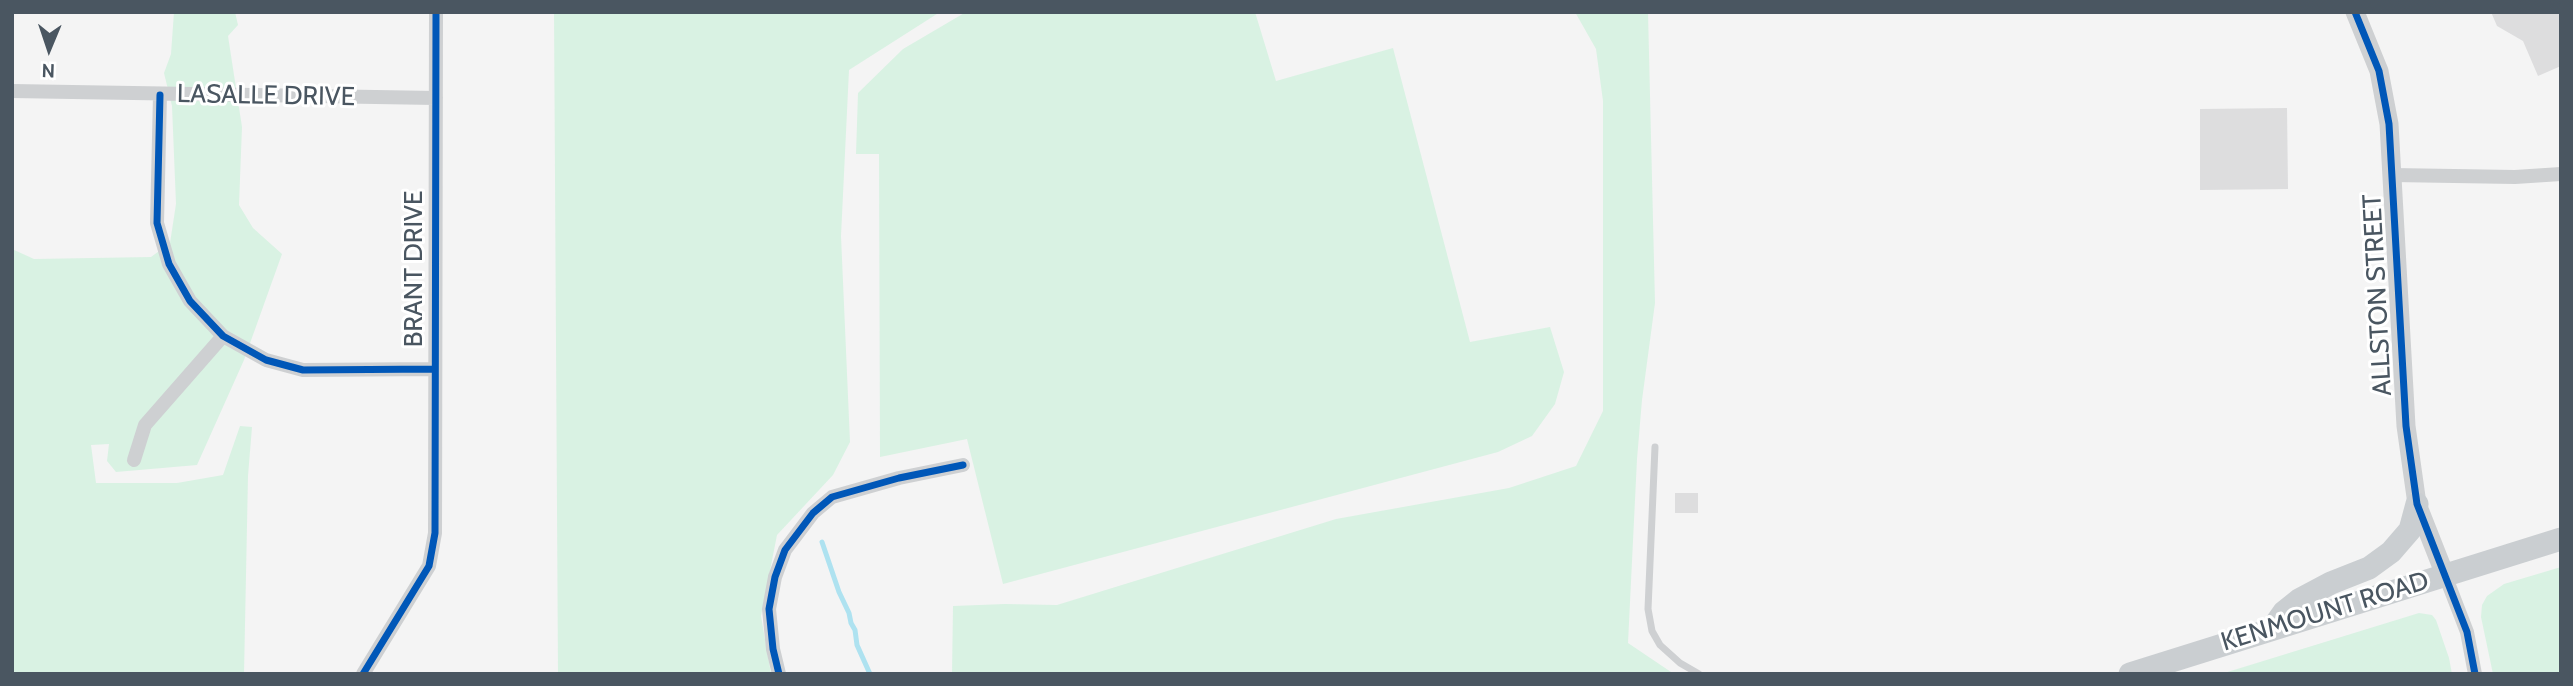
<!DOCTYPE html>
<style>
body{margin:0}
#map{position:relative;width:2573px;height:686px;overflow:hidden;background:#f4f4f4;font-family:Cabin,sans-serif}
canvas{display:block}
.frame{position:absolute;inset:0;border:14px solid #4a5661;pointer-events:none}
.north{position:absolute;left:14px;top:14px;width:70px;height:70px;-webkit-text-stroke:5px #fff;paint-order:stroke;rotate:182deg;font-size:19px;font-weight:700;line-height:28px;text-align:center;color:#4a5661}
.north::after{content:'';display:block;margin:auto;width:24px;height:32px;background:#4a5661;clip-path:polygon(50% 0,100% 100%,50% 72%,0 100%)}
</style>
<div id="map">
<canvas width="2573" height="686"></canvas>
<div class="frame"></div>
<div class="north">N</div>
</div>
<script>
const ctx = document.querySelector('canvas').getContext('2d');
ctx.lineJoin = 'round';
function fill(path, color) { ctx.fillStyle = color; ctx.fill(path, 'evenodd'); }
const poly = rows => new Path2D(rows.map(r => 'M' + r).join(''));
function strokePath(path, color, width, dash) { ctx.strokeStyle = color; ctx.lineWidth = width; ctx.lineCap = dash ? 'butt' : 'round'; ctx.setLineDash(dash || []); ctx.stroke(path); }
function label(font, color, halo, rows, align = 'center') {
  ctx.font = font + ' Cabin,sans-serif'; ctx.lineWidth = 6; ctx.setLineDash([]); ctx.textBaseline = 'middle'; ctx.strokeStyle = halo; ctx.fillStyle = color; for (const [text, x, y, turn = 0] of rows) {
    ctx.save(); ctx.translate(x, y); ctx.rotate((+turn || 0) * Math.PI / 180); ctx.textAlign = isNaN(turn) ? turn : align; if (halo) ctx.strokeText(text, 0, 0); ctx.fillText(text, 0, 0); ctx.restore();
  }
}
fill(poly([
 [174,12,235,12,238,25,228,36,242,127,239,205,253,228,282,254,244,360,197,465,116,472,107,461,109,444,91,445,96,483,177,483,223,475,240,426,252,427,248,476,244,674,12,674,12,249,34,259,151,257,170,243,176,204,172,106,164,73,171,54],
 [554,12,940,12,849,70,841,236,850,442,833,475,777,535,761,616,771,674,558,674],
 [966,12,1255,12,1276,81,1393,48,1470,342,1550,327,1564,372,1555,404,1532,436,1498,452,1003,584,967,439,880,457,879,154,856,154,858,93,903,49],
 [1575,12,1648,12,1655,303,1642,400,1637,459,1628,643,1674,674,952,674,953,606,1005,604,1057,605,1336,519,1509,488,1576,466,1603,411,1603,101,1596,49],
 [2561,567,2561,674,2493,674,2481,617,2482,605,2487,596,2504,584],
 [2419,613,2432,615,2436,620,2449,658,2452,674,2221,674]
]), '#d9f2e3');
strokePath(poly([
 [822,542,839,592,849,613,851,623,855,630,857,645,870,674]
]), '#aee2f0', 5);
fill(poly([
 [2491,12,2561,12,2561,66,2538,76,2523,41,2497,26],
 [2287,108,2288,189,2200,190,2200,109],
 [1675,493,1698,493,1698,513,1675,513]
]), '#ddddde');
strokePath(poly([
 [1655,447,1648,609,1652,631,1660,645,1680,663,1699,674]
]), '#ced0d2', 7);
strokePath(poly([
 [12,91,436,98],
 [160,95,157,223,169,264,190,301,223,336,266,360,303,370,435,369],
 [2393,175,2515,177,2561,174],
 [134,460,145,425,223,336],
 [2445,575,2467,632,2475,674],
 [363,674,429,566,435,533,436,12],
 [779,674,773,649,769,609,775,577,785,550,813,513,832,497,899,478,963,465]
]), '#ced0d2', 14);
strokePath(poly([
 [2355,12,2379,71,2389,124,2406,426,2417,504,2445,575]
]), '#ced0d2', 19);
strokePath(poly([
 [2272,629,2284,612,2299,600,2331,583,2369,568,2391,552,2410,530,2417,504],
 [2130,674,2561,539]
]), '#caced1', 23);
strokePath(poly([
 [2355,12,2379,71,2389,124,2406,426,2417,504,2467,632,2475,674],
 [160,95,157,223,169,264,190,301,223,336,266,360,303,370,435,369],
 [363,674,429,566,435,533,436,12],
 [779,674,773,649,769,609,775,577,785,550,813,513,832,497,899,478,963,465]
]), '#0057b8', 7);
label('26px', '#4a5661', '#fff', [
 ["LASALLE DRIVE",266,96,1],
 ["BRANT DRIVE",414,269,-90],
 ["ALLSTON STREET",2378,295,-93],
 ["KENMOUNT ROAD",2325,612,-17]
]);
</script>
